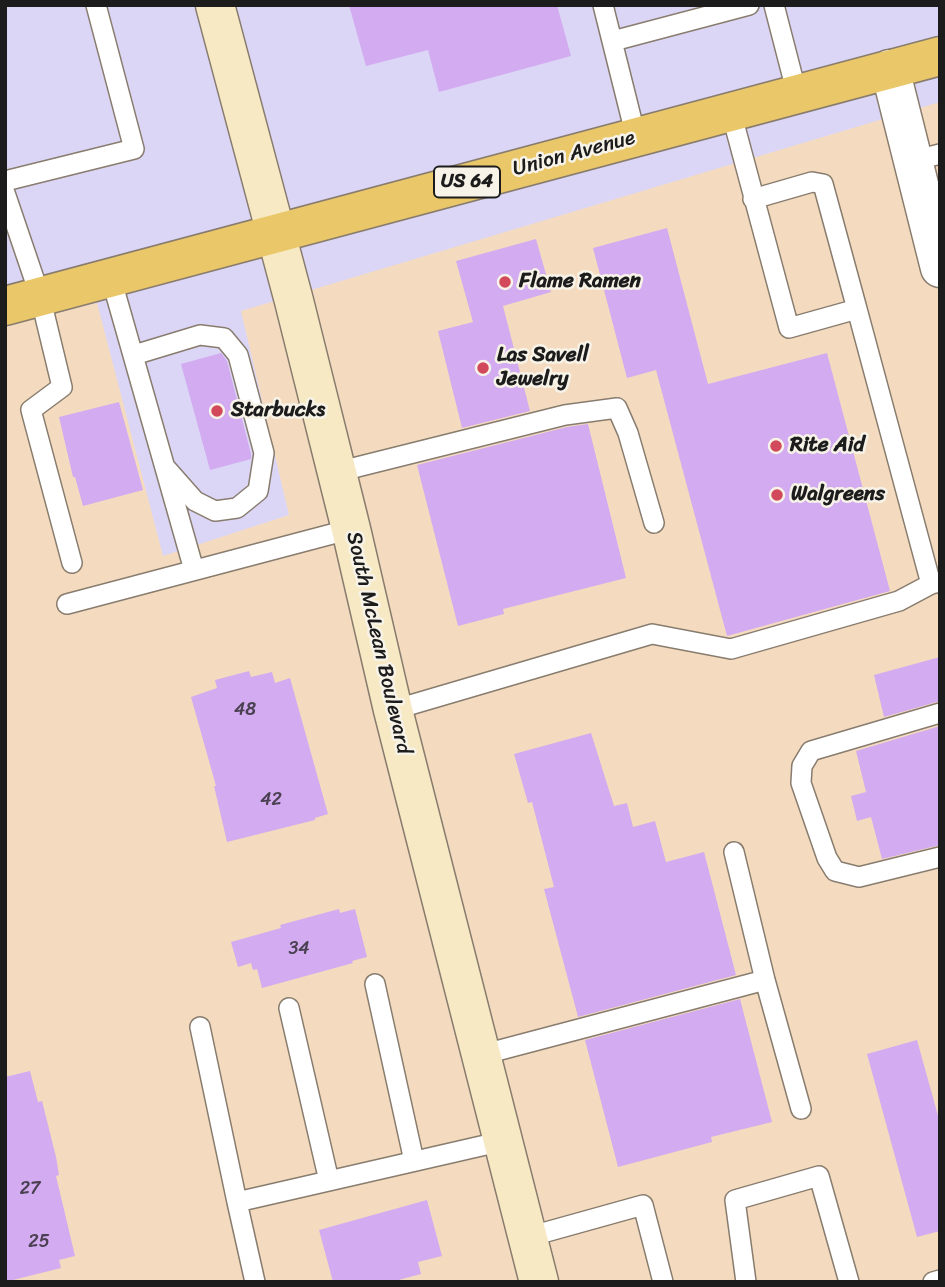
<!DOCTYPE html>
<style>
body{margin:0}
#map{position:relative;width:945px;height:1287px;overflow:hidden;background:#f4dbbf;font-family:Sriracha,sans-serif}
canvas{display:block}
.frame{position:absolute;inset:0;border:7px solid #1c1c1c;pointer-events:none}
</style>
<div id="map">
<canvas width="945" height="1287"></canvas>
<div class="frame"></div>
</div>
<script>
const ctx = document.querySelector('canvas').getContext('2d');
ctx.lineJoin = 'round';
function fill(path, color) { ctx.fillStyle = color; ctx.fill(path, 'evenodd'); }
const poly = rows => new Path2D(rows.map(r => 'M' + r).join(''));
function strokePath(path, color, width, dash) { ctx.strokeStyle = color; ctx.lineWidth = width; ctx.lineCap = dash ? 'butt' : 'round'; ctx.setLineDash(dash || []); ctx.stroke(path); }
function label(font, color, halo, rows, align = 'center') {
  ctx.font = font + ' Sriracha,sans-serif'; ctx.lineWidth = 5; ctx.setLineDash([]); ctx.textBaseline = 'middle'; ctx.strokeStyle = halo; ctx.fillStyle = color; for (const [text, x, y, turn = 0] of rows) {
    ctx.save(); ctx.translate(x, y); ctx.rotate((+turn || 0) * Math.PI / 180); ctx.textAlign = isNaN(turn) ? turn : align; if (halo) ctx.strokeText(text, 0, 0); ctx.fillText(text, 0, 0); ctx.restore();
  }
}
fill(poly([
 [5,5,940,5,940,102,241,311,289,515,163,556,97,303,5,323]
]), '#dcd6f6');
fill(poly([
 [349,5,557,5,571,56,439,92,428,50,366,66],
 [667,228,708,384,827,353,890,591,727,636,656,370,627,378,593,248],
 [536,239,551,292,503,306,530,411,462,428,438,331,473,322,456,261],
 [221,353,227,361,251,454,251,459,210,470,181,364],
 [119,402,143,490,83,506,75,477,73,477,59,417],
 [588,424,626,578,503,609,504,614,458,626,417,465,567,427],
 [940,657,940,701,884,717,874,675],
 [249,671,251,677,272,672,275,683,290,678,328,814,315,818,315,820,227,842,214,786,216,786,191,697,217,688,215,680],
 [940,726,940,845,882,859,871,817,857,821,851,796,866,792,856,751],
 [591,733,614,806,627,803,633,827,655,821,666,862,704,852,736,975,578,1017,544,889,554,887,532,802,528,803,514,754],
 [339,909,340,913,355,909,367,957,352,961,353,963,262,988,257,969,253,970,251,963,238,967,231,942,281,928,280,925],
 [740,999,772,1122,711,1137,712,1142,618,1167,585,1040],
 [917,1040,940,1123,940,1231,917,1237,867,1054],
 [30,1071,38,1102,42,1101,56,1157,59,1175,56,1176,75,1256,59,1260,61,1268,5,1282,5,1077],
 [427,1200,442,1256,418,1262,421,1274,391,1282,333,1282,319,1230]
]), '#d2abf0');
const service = poly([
 [603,5,636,137],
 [774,5,797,94],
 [613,41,749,5],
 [731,112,789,328,857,309,931,584,940,582],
 [913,161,940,154],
 [5,181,134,149,96,5],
 [5,193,40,296,62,387,31,410,72,563],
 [753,199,812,182,823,184,857,309],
 [111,278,194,570],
 [134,355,200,335,224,338,238,355,264,453,258,491,237,508,215,511,195,501,165,467],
 [337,472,565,415,617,408,628,433,654,523],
 [67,604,351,529],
 [393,710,652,634,731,649,899,601,931,584],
 [940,713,811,751,802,766,801,783,827,858,835,871,859,877,940,857],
 [734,852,765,980,801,1109],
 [375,984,414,1161],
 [289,1008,329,1181],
 [200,1027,237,1202],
 [481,1055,765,980],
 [528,1237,643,1205,663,1282],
 [255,1282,237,1202,503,1141],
 [746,1282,735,1200,819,1176,849,1282],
 [933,1282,940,1280]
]);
const minor = poly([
 [890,69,940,268]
]);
const secondary = poly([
 [215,5,294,301,351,529,393,710,539,1282]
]);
const primary = poly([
 [5,306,940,56]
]);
strokePath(service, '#887c6e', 22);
strokePath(minor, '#887c6e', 41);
strokePath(secondary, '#887c6e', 41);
strokePath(primary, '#887c6e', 41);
strokePath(service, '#fff', 19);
strokePath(minor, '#fff', 38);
strokePath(secondary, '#f7e9c3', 38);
strokePath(primary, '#eac769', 38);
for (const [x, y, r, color] of [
 [505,282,7,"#d1495b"],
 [483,368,7,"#d1495b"],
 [217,411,7,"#d1495b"],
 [776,446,7,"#d1495b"],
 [777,495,7,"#d1495b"]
]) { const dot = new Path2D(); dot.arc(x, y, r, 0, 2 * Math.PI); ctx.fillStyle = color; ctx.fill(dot); strokePath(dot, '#f7f3e8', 2.5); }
label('18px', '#4a4051', null, [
 ["48",245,710],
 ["42",271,800],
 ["34",299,949],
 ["27",30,1189],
 ["25",39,1242]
]);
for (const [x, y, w] of [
 [467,182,66]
]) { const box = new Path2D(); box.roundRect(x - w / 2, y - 15.5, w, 31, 5); ctx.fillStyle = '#f7f3e8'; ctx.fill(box); strokePath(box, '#1c1c1c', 2); }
label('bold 19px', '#1c1c1c', null, [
 ["US 64",467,182]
]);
label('21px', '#1c1c1c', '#f7f3e8', [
 ["Union Avenue",574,154,-15],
 ["South McLean Boulevard",378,643,77]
]);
label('bold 21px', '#1c1c1c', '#f7f3e8', [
 ["Flame Ramen",519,282],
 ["Las Savell",497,356],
 ["Jewelry",497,380],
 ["Starbucks",231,411],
 ["Rite Aid",790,446],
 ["Walgreens",791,495]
], 'left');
</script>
